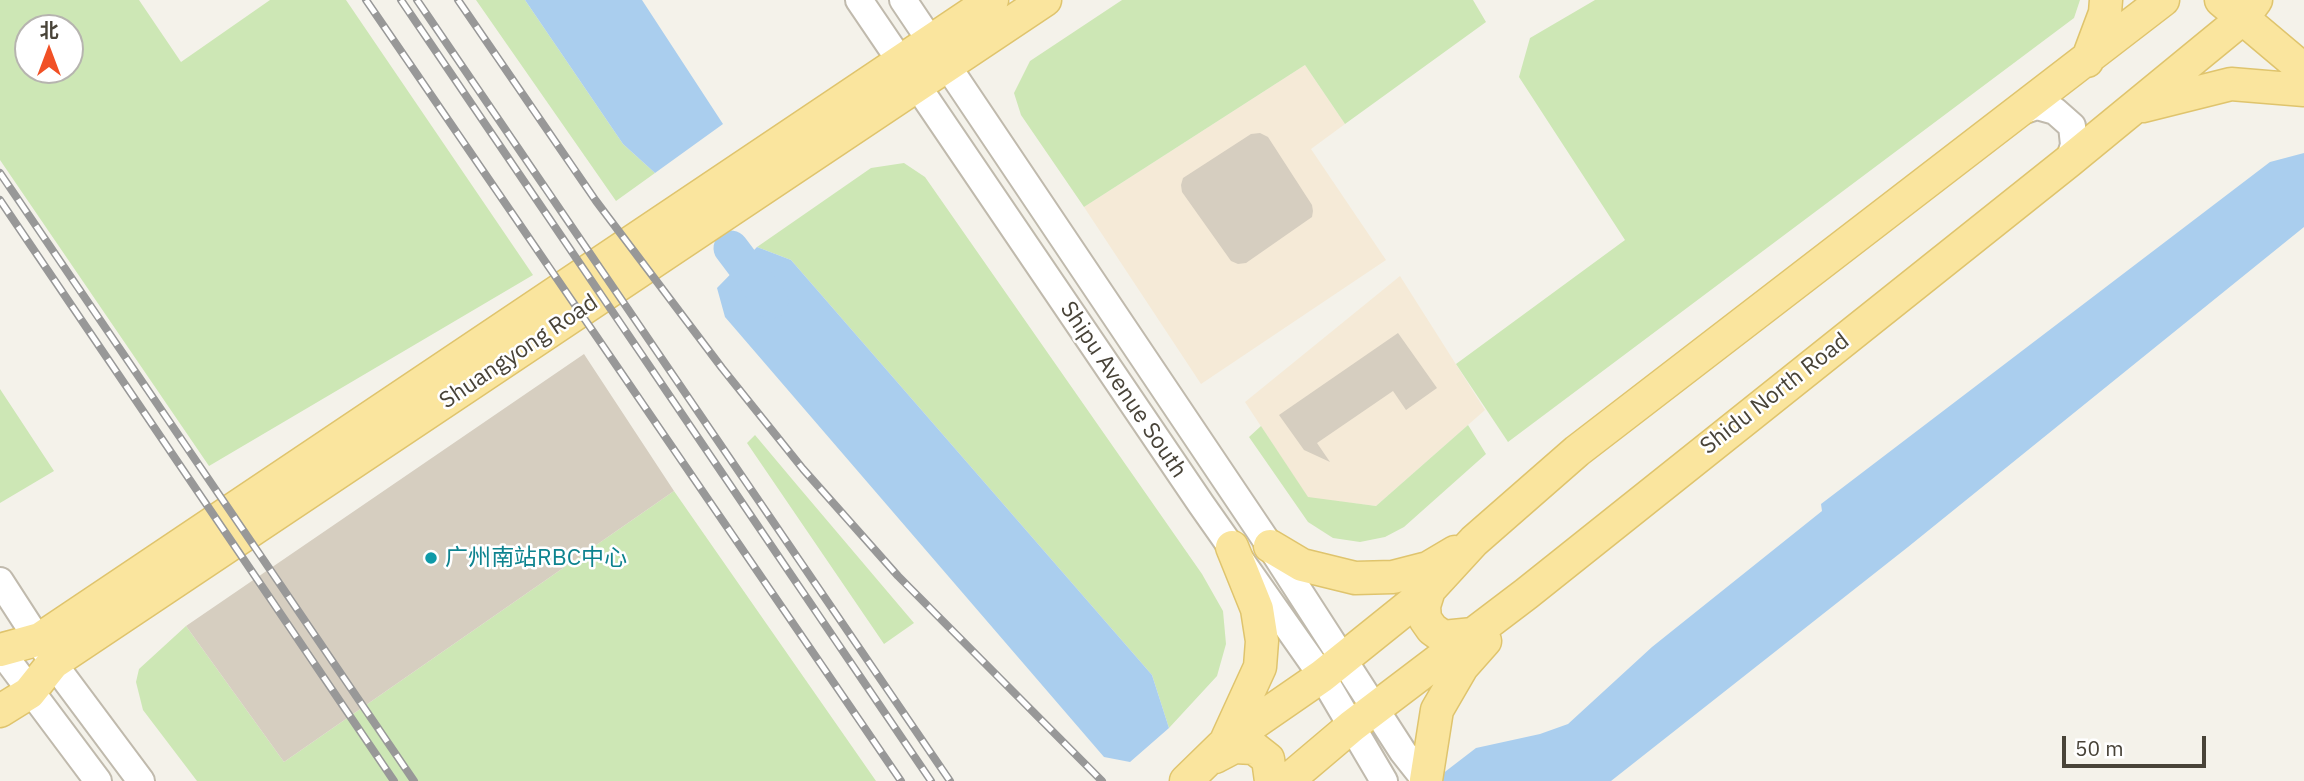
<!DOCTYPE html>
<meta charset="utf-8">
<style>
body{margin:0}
#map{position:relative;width:2304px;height:781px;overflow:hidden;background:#f4f2ea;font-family:"IBM Plex Sans","Noto Sans SC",sans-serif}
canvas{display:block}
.north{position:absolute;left:14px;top:14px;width:70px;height:70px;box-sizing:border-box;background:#fff;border:2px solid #b6b4af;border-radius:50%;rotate:0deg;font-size:19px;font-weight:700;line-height:28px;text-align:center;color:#484338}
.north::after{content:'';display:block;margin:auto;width:24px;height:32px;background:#f15025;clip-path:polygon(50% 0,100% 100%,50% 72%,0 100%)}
.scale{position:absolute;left:2062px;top:736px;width:144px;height:32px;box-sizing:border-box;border:4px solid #484338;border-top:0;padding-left:9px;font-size:21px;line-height:24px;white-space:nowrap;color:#484338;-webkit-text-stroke:5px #fff;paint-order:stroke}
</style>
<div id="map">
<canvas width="2304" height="781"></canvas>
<div class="north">北</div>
<div class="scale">50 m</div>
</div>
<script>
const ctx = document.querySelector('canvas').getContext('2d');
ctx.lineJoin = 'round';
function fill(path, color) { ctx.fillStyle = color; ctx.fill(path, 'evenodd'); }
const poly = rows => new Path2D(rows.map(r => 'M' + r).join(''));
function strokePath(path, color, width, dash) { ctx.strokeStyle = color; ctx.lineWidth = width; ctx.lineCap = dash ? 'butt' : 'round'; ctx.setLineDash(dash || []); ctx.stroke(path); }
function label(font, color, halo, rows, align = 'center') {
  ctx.font = font + ' "IBM Plex Sans","Noto Sans SC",sans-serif'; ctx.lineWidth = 5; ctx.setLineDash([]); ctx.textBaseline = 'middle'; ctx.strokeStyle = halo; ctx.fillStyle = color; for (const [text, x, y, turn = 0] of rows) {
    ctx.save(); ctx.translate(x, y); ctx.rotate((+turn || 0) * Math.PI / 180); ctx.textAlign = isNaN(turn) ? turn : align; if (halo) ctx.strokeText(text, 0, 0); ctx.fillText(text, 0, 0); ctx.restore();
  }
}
fill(poly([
 [1305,65,1345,124,1311,149,1386,260,1201,384,1084,207],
 [1400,276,1485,410,1376,506,1308,498,1245,402]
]), '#f5ead7');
fill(poly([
 [0,0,139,0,181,62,270,0,346,0,533,275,209,466,0,160],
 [28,28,70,28,70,70,28,70],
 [476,0,525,0,623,144,655,173,616,201],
 [1122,0,1473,0,1486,22,1345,124,1305,65,1084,207,1021,115,1014,93,1030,61],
 [1595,0,2080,0,2074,18,1508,442,1456,364,1625,240,1519,77,1530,38],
 [904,163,925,177,1202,574,1223,611,1226,644,1217,676,1169,728,1152,675,791,260,757,247,871,168],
 [0,389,54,471,0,503],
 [1468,425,1486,454,1404,527,1385,537,1360,542,1333,538,1308,522,1249,437,1261,426,1308,497,1376,506],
 [755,435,797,485,914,623,884,644,747,443],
 [674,491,876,781,197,781,143,710,136,682,139,669,186,626,284,762]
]), '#cde7b5');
fill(poly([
 [525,0,642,0,723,124,655,173,623,144],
 [2304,153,2304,227,1908,547,1611,781,1433,781,1476,748,1540,734,1568,724,1652,647,1822,511,1821,504,2270,162],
 [757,247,791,260,1152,675,1169,728,1130,762,1104,757,725,317,717,288]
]), '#aaceee');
strokePath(poly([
 [731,248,771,301]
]), '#aaceee', 35);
fill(poly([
 [1260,133,1268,137,1312,205,1313,211,1312,217,1246,263,1238,264,1231,261,1182,192,1181,185,1183,178,1251,134],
 [1398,333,1437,388,1406,410,1393,391,1317,443,1330,462,1304,450,1279,415],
 [584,354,674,491,284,762,186,626]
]), '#d6cec0');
const minor = poly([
 [859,0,1201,504,1322,676,1384,781],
 [903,0,1270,546,1403,752,1426,781],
 [2019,112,2037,106,2055,111,2072,126,2074,145,2069,161],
 [0,581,53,663,141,781],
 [0,650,98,781]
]);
const major = poly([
 [2221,0,2304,70],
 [2087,61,2105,13,2106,0],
 [2143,106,2231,84,2304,90],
 [1270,546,1302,565,1355,578,1393,577,1428,568,1455,552],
 [1429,590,1424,606,1425,619,1432,629,1443,637,1473,634],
 [0,650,40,639,992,0],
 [0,711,29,693,53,663,1045,0],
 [1227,739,1260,667,1262,641,1257,609,1232,547],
 [1215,757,1234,747,1254,748,1268,759,1271,781],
 [1426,780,1437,710,1462,667,1485,641],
 [1186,781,1225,743,1322,676,1429,590,1474,541,1577,451,2163,0],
 [1287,781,1352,726,1526,594,2069,161,2242,19,2256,0]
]);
strokePath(minor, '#c0baad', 30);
strokePath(major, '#dfc46d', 35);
strokePath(minor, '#fff', 26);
strokePath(major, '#fae59e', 32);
const rail = poly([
 [366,0,901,781],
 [401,0,931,781],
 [417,0,950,781],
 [458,0,596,201,722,368,803,469,898,576,1102,781],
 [0,173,414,781],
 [0,200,394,781]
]);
strokePath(rail, '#989898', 8);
strokePath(rail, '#fff', 5, [16]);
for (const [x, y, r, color] of [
 [431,558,7,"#0f9aa8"]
]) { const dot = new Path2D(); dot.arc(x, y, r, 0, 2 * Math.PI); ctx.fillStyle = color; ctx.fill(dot); strokePath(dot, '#fff', 2.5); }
label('23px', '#484338', '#fff', [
 ["Shuangyong Road",519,352,-34],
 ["Shipu Avenue South",1123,390,56],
 ["Shidu North Road",1775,394,-38]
]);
label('23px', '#0d838f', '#fff', [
 ["广州南站RBC中心",445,558]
], 'left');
</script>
